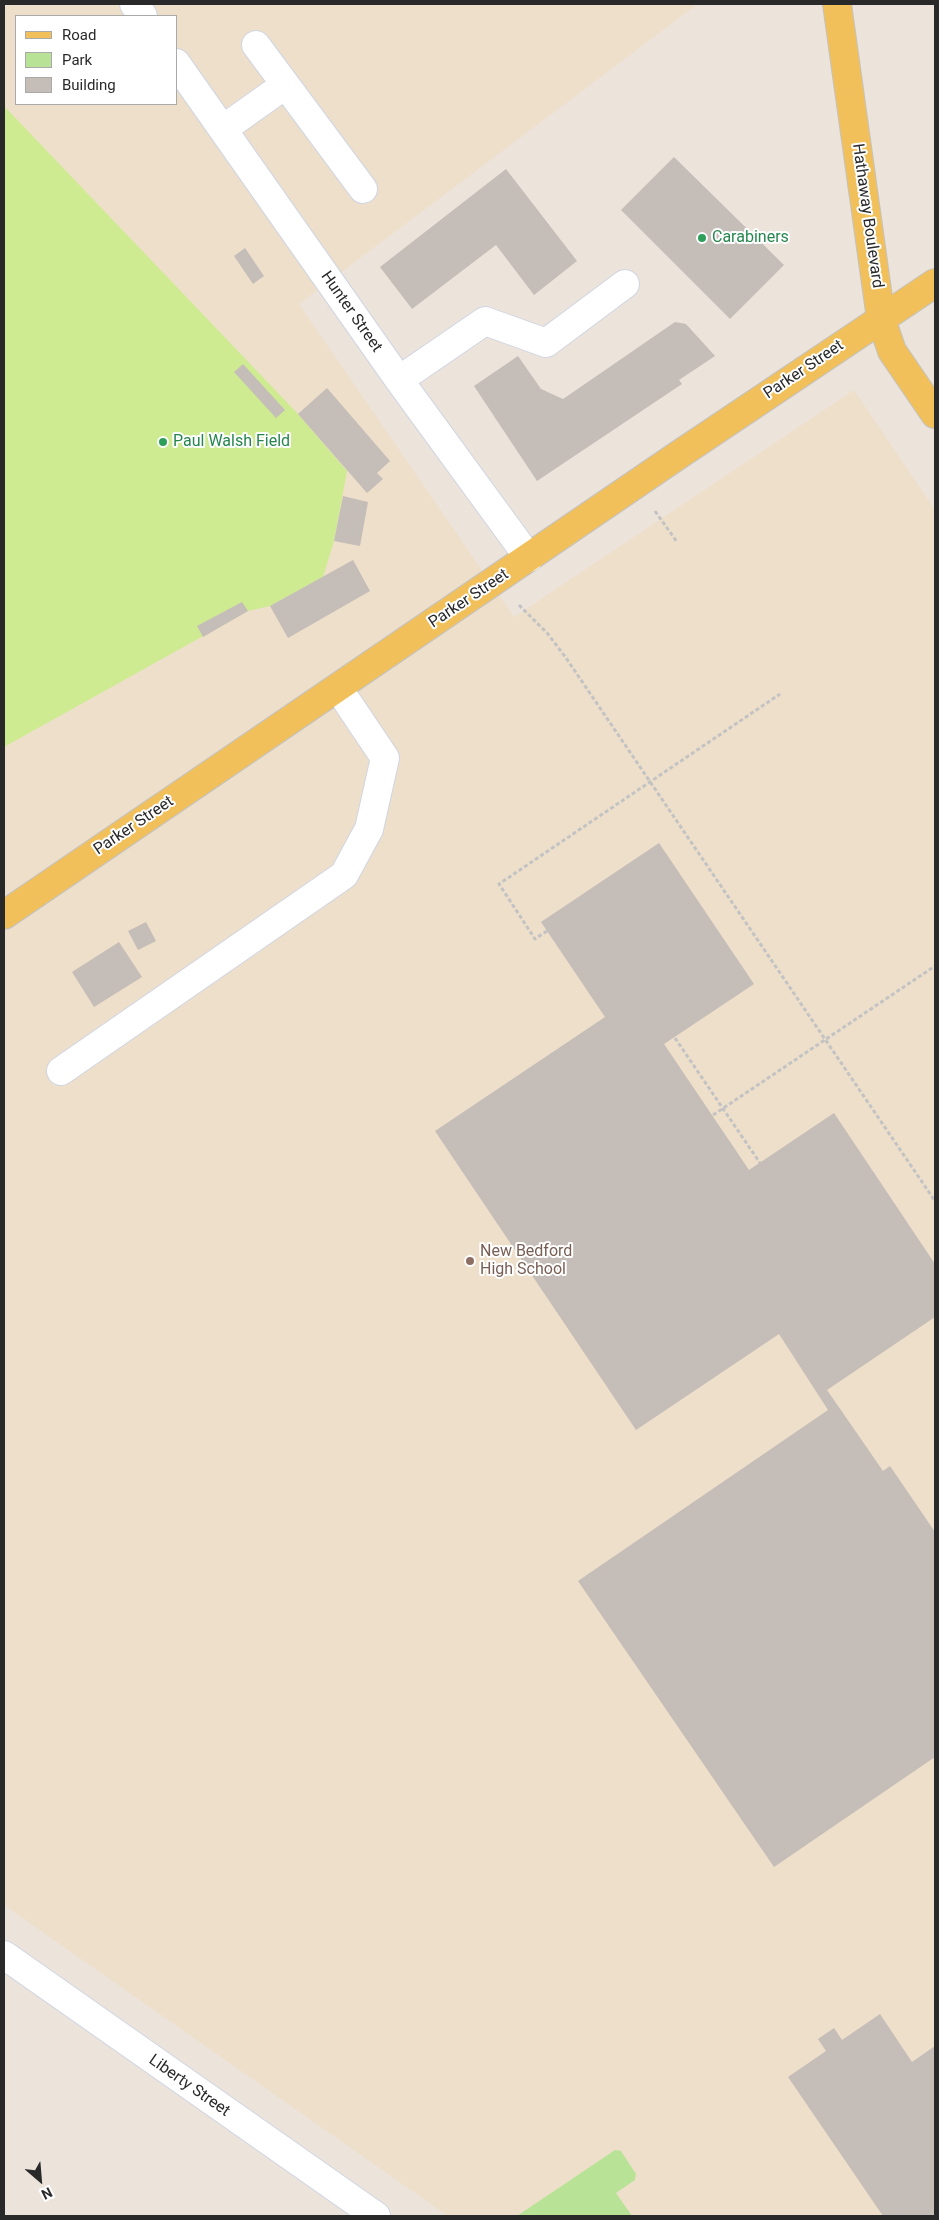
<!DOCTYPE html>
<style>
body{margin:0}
#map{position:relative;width:939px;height:2220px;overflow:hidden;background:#ece3db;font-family:Roboto,sans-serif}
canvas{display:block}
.frame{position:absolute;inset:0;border:5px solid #292929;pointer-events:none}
.legend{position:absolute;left:15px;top:15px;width:162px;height:90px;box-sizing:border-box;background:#fff;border:1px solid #a9a9a9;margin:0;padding:6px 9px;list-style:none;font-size:15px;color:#292929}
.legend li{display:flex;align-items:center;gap:10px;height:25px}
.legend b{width:25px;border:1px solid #a9a9a9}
.north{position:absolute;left:15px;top:2155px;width:50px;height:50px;-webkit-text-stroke:4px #fff;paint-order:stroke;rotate:153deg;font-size:14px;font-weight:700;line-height:20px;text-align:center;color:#292929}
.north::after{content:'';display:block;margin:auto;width:18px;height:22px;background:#292929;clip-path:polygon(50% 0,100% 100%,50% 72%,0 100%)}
</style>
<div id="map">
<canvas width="939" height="2220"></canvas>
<div class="frame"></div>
<ul class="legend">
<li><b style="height:6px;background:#f1c05b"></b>Road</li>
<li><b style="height:14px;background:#b8e397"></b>Park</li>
<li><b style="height:14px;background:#c4bdb8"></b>Building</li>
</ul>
<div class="north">N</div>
</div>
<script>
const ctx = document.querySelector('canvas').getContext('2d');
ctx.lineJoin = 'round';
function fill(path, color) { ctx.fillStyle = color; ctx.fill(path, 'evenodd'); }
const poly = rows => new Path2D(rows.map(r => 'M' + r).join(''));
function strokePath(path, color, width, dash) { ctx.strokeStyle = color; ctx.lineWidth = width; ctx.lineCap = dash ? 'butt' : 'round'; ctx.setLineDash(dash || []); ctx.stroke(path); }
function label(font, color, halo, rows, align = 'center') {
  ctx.font = font + ' Roboto,sans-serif'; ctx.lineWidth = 4; ctx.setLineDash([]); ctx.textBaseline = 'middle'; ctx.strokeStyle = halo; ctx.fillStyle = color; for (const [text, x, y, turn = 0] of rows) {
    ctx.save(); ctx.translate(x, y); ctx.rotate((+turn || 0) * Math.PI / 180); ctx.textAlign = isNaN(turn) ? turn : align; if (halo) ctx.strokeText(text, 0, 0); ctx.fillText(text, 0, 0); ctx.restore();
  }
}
fill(poly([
 [4,4,698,4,299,304,514,617,854,390,935,510,935,2216,448,2216,4,1905],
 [16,16,176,16,176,104,16,104]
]), '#eedfca');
fill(poly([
 [615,2150,621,2151,636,2174,635,2180,616,2193,632,2216,517,2216]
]), '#b8e397');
fill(poly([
 [4,106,298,414,347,471,334,541,323,577,270,606,248,611,4,747]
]), '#ceeb92');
fill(poly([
 [674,157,784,265,730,319,621,210],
 [506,169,577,261,534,295,496,245,412,309,380,267],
 [245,248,264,276,253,284,234,256],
 [675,322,686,324,715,356,679,380,682,384,537,481,474,386,518,356,541,389,563,399],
 [243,364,285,410,276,418,234,372],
 [327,388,390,461,377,473,383,479,367,493,298,414],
 [343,496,368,502,360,546,334,541],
 [353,560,370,591,288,638,270,606],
 [242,602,248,611,203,637,197,626],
 [659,843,754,984,664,1044,749,1170,834,1113,935,1264,935,1317,827,1390,883,1471,890,1466,935,1532,935,1757,774,1867,578,1581,828,1410,779,1334,636,1430,435,1131,605,1017,541,922],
 [146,922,156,941,138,950,128,931],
 [119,942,142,977,94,1007,72,972],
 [880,2014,912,2062,935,2046,935,2216,883,2216,788,2077,826,2051,818,2039,834,2028,842,2040]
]), '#c4bdb8');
const minor = poly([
 [134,4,143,16],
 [256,45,363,189],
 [176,63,399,380,529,558],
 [223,129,285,85],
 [399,380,485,321,546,343,625,284],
 [61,1071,344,875,369,829,385,758,338,688],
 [4,1955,376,2216]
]);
const major = poly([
 [837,4,881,319,892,351,935,414],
 [4,915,677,456,935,283]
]);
strokePath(minor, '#d0d5e3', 30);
strokePath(major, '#c3c3c3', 30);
strokePath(poly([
 [655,511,677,542],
 [519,605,548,634,566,658,935,1201],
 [547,931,535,939,499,884,780,694],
 [675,1038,760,1163],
 [713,1115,935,966]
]), '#c3c3c3', 3, [4, 2.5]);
strokePath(minor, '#fff', 28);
strokePath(major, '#f1c05b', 28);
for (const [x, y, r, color] of [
 [702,238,5,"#2e9e5b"],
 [163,442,5,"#2e9e5b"],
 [470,1261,5,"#8d6e63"]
]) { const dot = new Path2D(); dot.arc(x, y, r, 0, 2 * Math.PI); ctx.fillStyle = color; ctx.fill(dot); strokePath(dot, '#fff', 2); }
label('16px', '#292929', '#fff', [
 ["Hathaway Boulevard",867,216,82],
 ["Hunter Street",351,312,55],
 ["Parker Street",804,370,-34],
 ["Parker Street",469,599,-34],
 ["Parker Street",134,826,-34],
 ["Liberty Street",189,2086,35]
]);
label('16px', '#27864d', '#fff', [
 ["Carabiners",712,238],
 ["Paul Walsh Field",173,442]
], 'left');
label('16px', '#785e54', '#fff', [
 ["New Bedford",480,1252],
 ["High School",480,1270]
], 'left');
</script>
